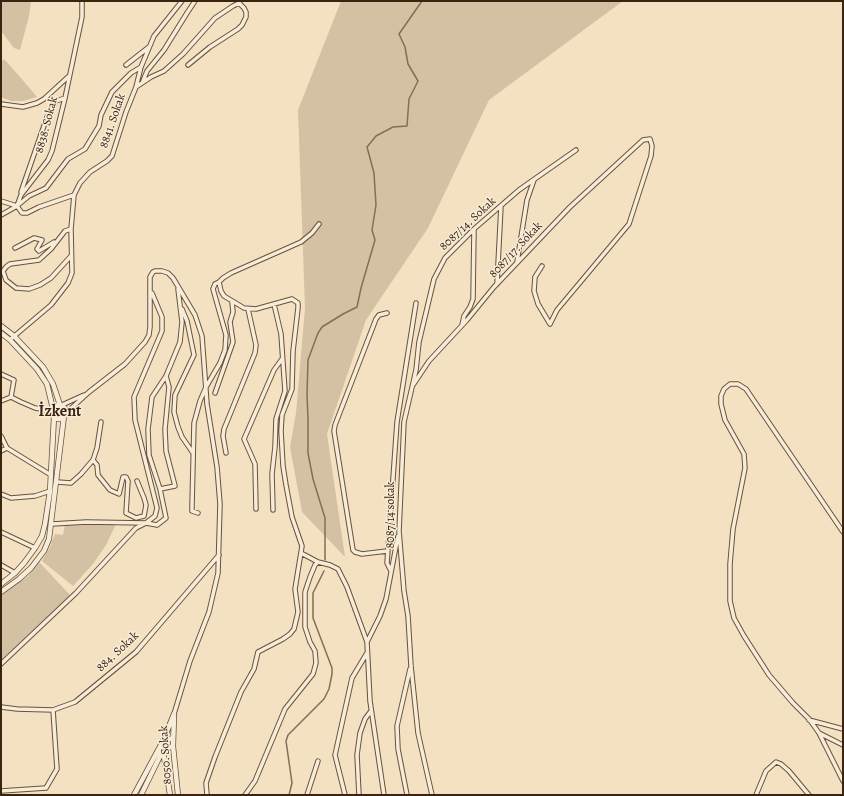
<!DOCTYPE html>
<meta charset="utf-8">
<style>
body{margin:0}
#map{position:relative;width:844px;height:796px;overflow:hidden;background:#f3e1c2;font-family:Alegreya,serif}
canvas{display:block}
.frame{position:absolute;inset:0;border:2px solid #3a2311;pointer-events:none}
</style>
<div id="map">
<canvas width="844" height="796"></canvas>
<div class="frame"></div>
</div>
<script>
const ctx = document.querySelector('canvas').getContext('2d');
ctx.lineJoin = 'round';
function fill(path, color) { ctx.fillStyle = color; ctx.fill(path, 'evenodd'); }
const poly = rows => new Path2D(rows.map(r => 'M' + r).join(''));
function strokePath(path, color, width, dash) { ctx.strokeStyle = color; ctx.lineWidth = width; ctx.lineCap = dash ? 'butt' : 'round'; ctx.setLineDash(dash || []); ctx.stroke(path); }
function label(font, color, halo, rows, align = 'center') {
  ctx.font = font + ' Alegreya,serif'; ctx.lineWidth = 3; ctx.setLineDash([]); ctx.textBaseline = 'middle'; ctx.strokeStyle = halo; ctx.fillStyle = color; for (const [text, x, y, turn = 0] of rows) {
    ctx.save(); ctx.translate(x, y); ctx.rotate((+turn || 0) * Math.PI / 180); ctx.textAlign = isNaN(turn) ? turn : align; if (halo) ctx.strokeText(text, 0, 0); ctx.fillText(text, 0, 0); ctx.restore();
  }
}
fill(poly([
 [1,1,31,1,29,16,20,50,14,48,1,31],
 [341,1,623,1,489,100,428,228,366,320,327,434,345,557,302,512,290,447,296,413,305,308,298,110],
 [4,59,21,78,37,97,23,101,11,101,1,97,1,63],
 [88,523,116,524,106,545,93,564,73,586,42,561,50,547,55,534,63,535,65,524],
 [39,562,70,595,43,623,1,661,1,596,28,576]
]), '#d4c1a4');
strokePath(poly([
 [325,560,325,518,313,479,308,453,308,419,307,394,308,360,318,333,322,327,343,314,357,307,361,288,375,240,372,230,376,205,374,173,367,147,376,136,393,127,407,126,409,99,418,81,408,64,405,47,399,34,422,1],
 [289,795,292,783,286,741,288,735,324,699,329,689,332,674,332,668,313,618,313,593,324,571]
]), '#836e57', 1.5);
const minor = poly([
 [126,65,149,47],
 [188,65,210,47,238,29,242,25,246,17,246,12,244,8,239,3],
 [143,81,147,71,164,50,187,13,195,1],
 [136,87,151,77,164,71,183,54,215,18,233,6,239,3,240,1],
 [1,104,23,107,37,103,44,99,69,76],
 [21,192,47,117,56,101,65,98],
 [74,195,39,207,27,213,22,213,17,206,21,195,48,160,52,151,65,98,82,17,82,1],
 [1,201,17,206],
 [1,215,17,206,29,196,46,188,68,159,85,149,99,126,101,115,112,92,131,73,141,67],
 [71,229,65,231,51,249,39,260,10,264,6,267,3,271,6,280,16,288,29,289,40,285,51,278,71,256],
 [15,248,34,238,42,240,37,249,39,251,54,242],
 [517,262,527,200,534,180],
 [542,266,535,277,534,291,538,304,550,324],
 [497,284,501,206],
 [182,309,187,321,194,355,175,395,174,412,178,427,182,437,193,453],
 [387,313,379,315,376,319,335,425,334,431,353,550,355,552,362,554,387,551],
 [462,325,464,316,470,307,473,299,474,230],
 [12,338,51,305,68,283,72,273,71,229,74,195,80,183,90,172,107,161,112,156,126,112,136,87,141,67,154,36,182,1],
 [1,374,14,380,11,397],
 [413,385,429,361,467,320,494,287,570,207,643,140,650,139,652,146,651,156,629,224,557,310,550,324],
 [215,393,233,342,230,322,233,312,232,302],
 [1,401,11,397,21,402,35,408,52,411],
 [62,405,84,395],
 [65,414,89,392,125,364,145,342,149,335,150,327,150,277,153,272,155,271,162,271,168,273,173,278,195,315,202,336,207,404,217,467,220,504,218,573,209,612,190,661,174,714],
 [1,436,7,448,51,475],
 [1,451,7,448],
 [226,453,223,436,224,429,255,353,256,345,248,309],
 [93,460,97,465,98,475,110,490,119,494,123,477,126,477,128,481,126,513,136,518,144,516,146,505,144,498,137,481],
 [57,482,71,483,81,474,93,460,97,448,101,422],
 [160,489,175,486,166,451,165,429,169,387,166,376],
 [1,494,11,498,35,496,50,491],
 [256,509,255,464,244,439,274,370,282,359],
 [273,510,272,474,275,447,276,419,285,391,281,334,274,304],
 [198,513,192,511,192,506,194,423,200,401,206,387,220,363,225,350,226,335,213,289,215,284,219,282],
 [52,524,86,522,146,523,155,516,157,508,135,420,134,397,162,331,162,317,152,293],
 [1,532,35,548],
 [843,532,746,389,738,384,730,384,724,389,721,396,721,404,725,420,744,454,745,468,733,529,730,564,730,601,734,618,744,636,769,675,793,703,809,719,819,733,843,781],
 [301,553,318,562],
 [1,565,15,573],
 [391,571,387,563,397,422,416,303],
 [367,642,380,616,386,599,398,536],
 [1,664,76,593,136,528,146,523,157,525,166,518,160,489,149,455,148,429,152,397,166,376,180,342,182,322,178,289],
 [1,707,17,709,53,710,75,702,136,652,219,555],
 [809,720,843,729],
 [819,733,843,745],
 [1,791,46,788,57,769,53,710],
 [207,795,206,783,215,757,241,692,254,669,258,652,283,639,290,634,294,629,298,612,295,589,302,546,292,517,286,485,283,466,281,431,282,415,292,389,293,351,298,308,298,303,292,299,256,309,244,308,224,296,221,291,219,282,223,278,231,273,301,242,312,233,319,224],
 [245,795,255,781,285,709,313,674,316,663,315,651,310,642,305,627,305,592,310,577,315,565,318,562,330,565,338,569,347,587,367,642,370,701,384,795],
 [307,795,318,761],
 [345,795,335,755,352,678,367,653],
 [359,795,357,755,360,733,365,719,371,711],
 [407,795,398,749,397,726,410,669],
 [432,795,418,733,411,666,408,616,404,591,399,531,404,422,416,370,419,342,434,279,445,258,474,229,519,190,576,150],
 [756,795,766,771,776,762,781,764,789,771,809,795]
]);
const tertiary = poly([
 [1,326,14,336,43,367,53,384,60,405],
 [1,333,10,340,37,369,47,384,53,409],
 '52 412a7 7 0 1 1 14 0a7 7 0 1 1-14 0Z',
 [1,584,15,573,24,563,35,548,42,536,45,524,50,491,54,417],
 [1,592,19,579,31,568,44,551,49,539,64,416],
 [174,717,173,746,178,795],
 [134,795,163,741,174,714],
 [141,795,163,750,173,746],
 [170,795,163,750,163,741,173,738]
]);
strokePath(minor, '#68523d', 5.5);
strokePath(tertiary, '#68523d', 6);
strokePath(minor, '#f7ecd7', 3.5);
strokePath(tertiary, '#f7ecd7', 4.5);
label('12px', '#3a2311', '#f7ecd7', [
 ["8841. Sokak",113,121,-71],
 ["8838. Sokak",47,125,-75],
 ["8087/14. Sokak",468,224,-43],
 ["8087/17. Sokak",516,250,-47],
 ["8087/14 sokak",391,515,-90],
 ["884. Sokak",118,652,-43],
 ["8050. Sokak",166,755,-94]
]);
label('bold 16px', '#3a2311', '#f7ecd7', [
 ["İzkent",60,412]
]);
</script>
